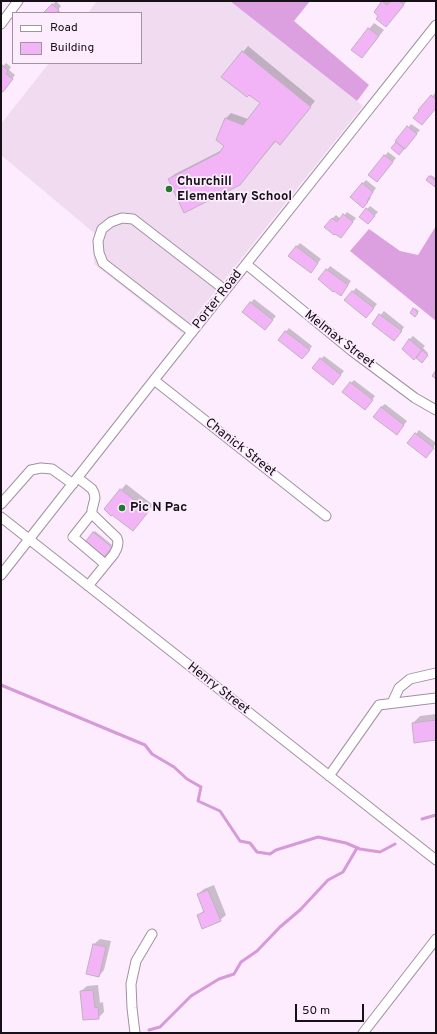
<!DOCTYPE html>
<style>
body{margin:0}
#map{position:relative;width:437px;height:1034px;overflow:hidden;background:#fdecfe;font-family:Overpass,sans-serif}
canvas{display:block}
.frame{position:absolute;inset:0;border:2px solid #161116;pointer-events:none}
.legend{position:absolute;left:12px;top:12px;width:130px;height:52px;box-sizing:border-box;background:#fdecfe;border:1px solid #a194a1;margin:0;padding:5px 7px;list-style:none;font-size:12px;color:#161116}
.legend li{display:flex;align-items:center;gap:8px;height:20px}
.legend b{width:20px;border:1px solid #a194a1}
.scale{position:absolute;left:295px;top:1004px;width:69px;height:18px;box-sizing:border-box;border:2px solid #161116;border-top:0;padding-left:5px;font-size:12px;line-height:14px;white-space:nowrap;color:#161116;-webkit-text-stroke:3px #fdecfe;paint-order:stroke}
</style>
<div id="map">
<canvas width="437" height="1034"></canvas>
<div class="frame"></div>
<ul class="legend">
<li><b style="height:5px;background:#fff"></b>Road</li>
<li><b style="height:11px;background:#f2b4f7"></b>Building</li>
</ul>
<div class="scale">50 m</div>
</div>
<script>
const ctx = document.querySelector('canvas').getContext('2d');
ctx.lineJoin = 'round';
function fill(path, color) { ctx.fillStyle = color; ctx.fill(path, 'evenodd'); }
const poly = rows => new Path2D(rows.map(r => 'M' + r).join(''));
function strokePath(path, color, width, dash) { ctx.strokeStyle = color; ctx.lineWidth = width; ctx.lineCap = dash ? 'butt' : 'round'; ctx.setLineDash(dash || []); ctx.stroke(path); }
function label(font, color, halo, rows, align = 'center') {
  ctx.font = font + ' Overpass,sans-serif'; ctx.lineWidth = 3.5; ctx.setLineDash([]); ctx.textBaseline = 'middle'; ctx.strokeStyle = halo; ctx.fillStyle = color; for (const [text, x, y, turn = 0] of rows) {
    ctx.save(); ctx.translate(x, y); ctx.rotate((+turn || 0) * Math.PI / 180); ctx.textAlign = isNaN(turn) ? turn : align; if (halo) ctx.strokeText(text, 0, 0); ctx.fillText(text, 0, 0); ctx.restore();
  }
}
fill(poly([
 [97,1,230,1,363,106,182,333,94,264,94,233,1,155,1,124,49,63,141,63,141,13,88,13]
]), '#f0dbf1');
fill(poly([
 [230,1,310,1,294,21,369,85,357,101],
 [436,226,436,321,350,251,369,229,400,251,418,255]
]), '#dc9fe0');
fill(poly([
 [56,1,61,6,58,10,62,13,45,13],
 [384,1,407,1,386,26,383,2],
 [374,23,384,30,362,57,352,50],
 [248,46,315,101,285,138,280,144,276,141,245,178,169,179,175,174,224,149,226,146,226,118,231,113,248,119,261,103,223,76],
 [6,63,11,67,9,70,15,75,3,91,1,90,1,68],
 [435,93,436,108,420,111,419,110],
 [411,124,420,130,399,154,392,148],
 [388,152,396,158,381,177,370,174],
 [431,175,436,178,436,184,435,185,427,180],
 [366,180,376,188,370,197,371,198,367,203,363,183],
 [370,206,378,212,371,220,367,209],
 [347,212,356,218,344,233,335,232,332,219,336,215,341,219],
 [300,243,321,259,314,268,296,247],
 [330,266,351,281,344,291,320,279],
 [356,288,377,304,370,313,346,300],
 [254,299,276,316,268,325,244,311],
 [415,308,419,311,417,314,411,313],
 [384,311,404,327,397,337,373,324],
 [289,328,312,346,306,355,279,340],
 [413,336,425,346,423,348,428,353,421,361,416,357,409,340],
 [324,356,344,371,333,384,321,359],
 [354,380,375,396,368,405,351,383],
 [385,404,407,421,400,430,381,407],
 [419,430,436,443,430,453,416,434],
 [126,484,153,505,133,530,105,509],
 [95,531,112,545,104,555,86,541],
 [436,714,436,739,413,723,420,716],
 [214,885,226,915,220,920,198,916,204,910,198,894,204,889],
 [100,939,111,941,104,970,99,976,94,944],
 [98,985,100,1003,103,1002,104,1012,98,1018,81,991,87,986]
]), '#0003');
strokePath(poly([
 [1,685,145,745,152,754,174,767,187,779,201,787,198,801,220,811,240,841,250,843,257,852,270,854,276,850,318,837,346,843,360,849,380,852,395,844],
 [422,819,436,815],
 [149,1030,160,1027,191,996,219,979,234,974,241,962,257,951,280,927,300,910,328,880,343,872,357,848]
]), '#d699da', 3);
const building = poly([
 [382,1,387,5,390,1,399,1,404,5,386,27,376,19,378,16,374,12,382,1],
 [52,4,59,10,56,13,43,13,52,4],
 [368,28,379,36,362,58,351,50,368,28],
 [242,51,311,107,280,145,275,141,240,185,184,213,168,179,219,153,224,146,216,140,225,118,243,125,260,103,249,95,247,97,221,77,242,51],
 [2,65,8,71,6,74,13,79,3,92,1,91,2,65],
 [431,95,436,100,436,108,422,125,413,118,419,111,418,110,431,95],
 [407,126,417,134,405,149,395,141,407,126],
 [396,142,404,149,399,155,391,148,396,142],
 [384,155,393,162,377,182,368,175,384,155],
 [429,176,436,181,435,187,426,180,429,176],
 [362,183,373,192,367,201,368,202,363,208,350,197,362,183],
 [366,208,375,216,368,224,359,217,366,208],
 [343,214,353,222,341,238,335,234,334,235,324,227,332,218,337,222,343,214],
 [296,246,318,263,311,273,288,256,296,246],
 [326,269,348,285,341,296,334,291,333,292,318,279,326,269],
 [352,291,374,308,366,318,344,300,352,291],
 [250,302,273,320,265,330,242,312,250,302],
 [413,308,418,313,415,317,410,313,413,308],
 [379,314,402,331,394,341,372,324,379,314],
 [285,331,310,350,302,359,278,340,285,331],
 [409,339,422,350,414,360,402,349,409,339],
 [422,350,428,355,422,363,416,358,422,350],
 [320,358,341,375,333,385,312,368,320,358],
 [436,370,436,379,432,376,436,370],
 [350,382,373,400,365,410,342,392,350,382],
 [381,407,404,425,397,435,373,417,381,407],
 [415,433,434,448,426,458,407,443,415,433],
 [120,489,149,511,133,531,112,515,111,516,104,509,120,489],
 [93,532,112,547,104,557,85,542,93,532],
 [436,720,436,740,414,743,412,723,436,720],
 [208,890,221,921,202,929,197,915,204,912,197,894,208,890],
 [93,944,106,947,99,977,86,974,93,944],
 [93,990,95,1008,98,1007,99,1019,83,1020,80,991,93,990]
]);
fill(building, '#f2b4f7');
strokePath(building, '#c0b0c1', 1);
const minor = poly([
 [1,24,18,1],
 [246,264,352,351,415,398,436,410],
 [192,332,103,263,99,253,98,241,102,229,111,222,122,218,133,219,225,290],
 [154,380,326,516],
 [78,478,92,489,94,493,95,498,92,510,92,514,117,538,118,542,117,548,114,554,88,586],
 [1,504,31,470,41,468,52,469,73,484],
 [92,513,73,537,105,564],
 [1,517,436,860],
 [1,575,154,380,436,25],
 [392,703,399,688,410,679,436,673],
 [329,776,379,705,436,698],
 [135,1033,132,1008,131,984,136,961,152,934],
 [363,1033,436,939]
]);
strokePath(minor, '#a091a1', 11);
strokePath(minor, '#fff', 9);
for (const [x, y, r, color] of [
 [169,189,4,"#217a28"],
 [122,508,4,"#217a28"]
]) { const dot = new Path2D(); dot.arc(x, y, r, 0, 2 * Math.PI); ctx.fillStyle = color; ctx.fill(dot); strokePath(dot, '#fdecfe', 1.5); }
label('bold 13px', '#161116', '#fdecfe', [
 ["Churchill",177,182],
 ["Elementary School",177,197],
 ["Pic N Pac",130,508]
], 'left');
label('13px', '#161116', '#fdecfe', [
 ["Porter Road",218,300,-52],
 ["Melmax Street",339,340,38],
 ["Chanick Street",240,448,38],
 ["Henry Street",218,689,38]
]);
</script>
